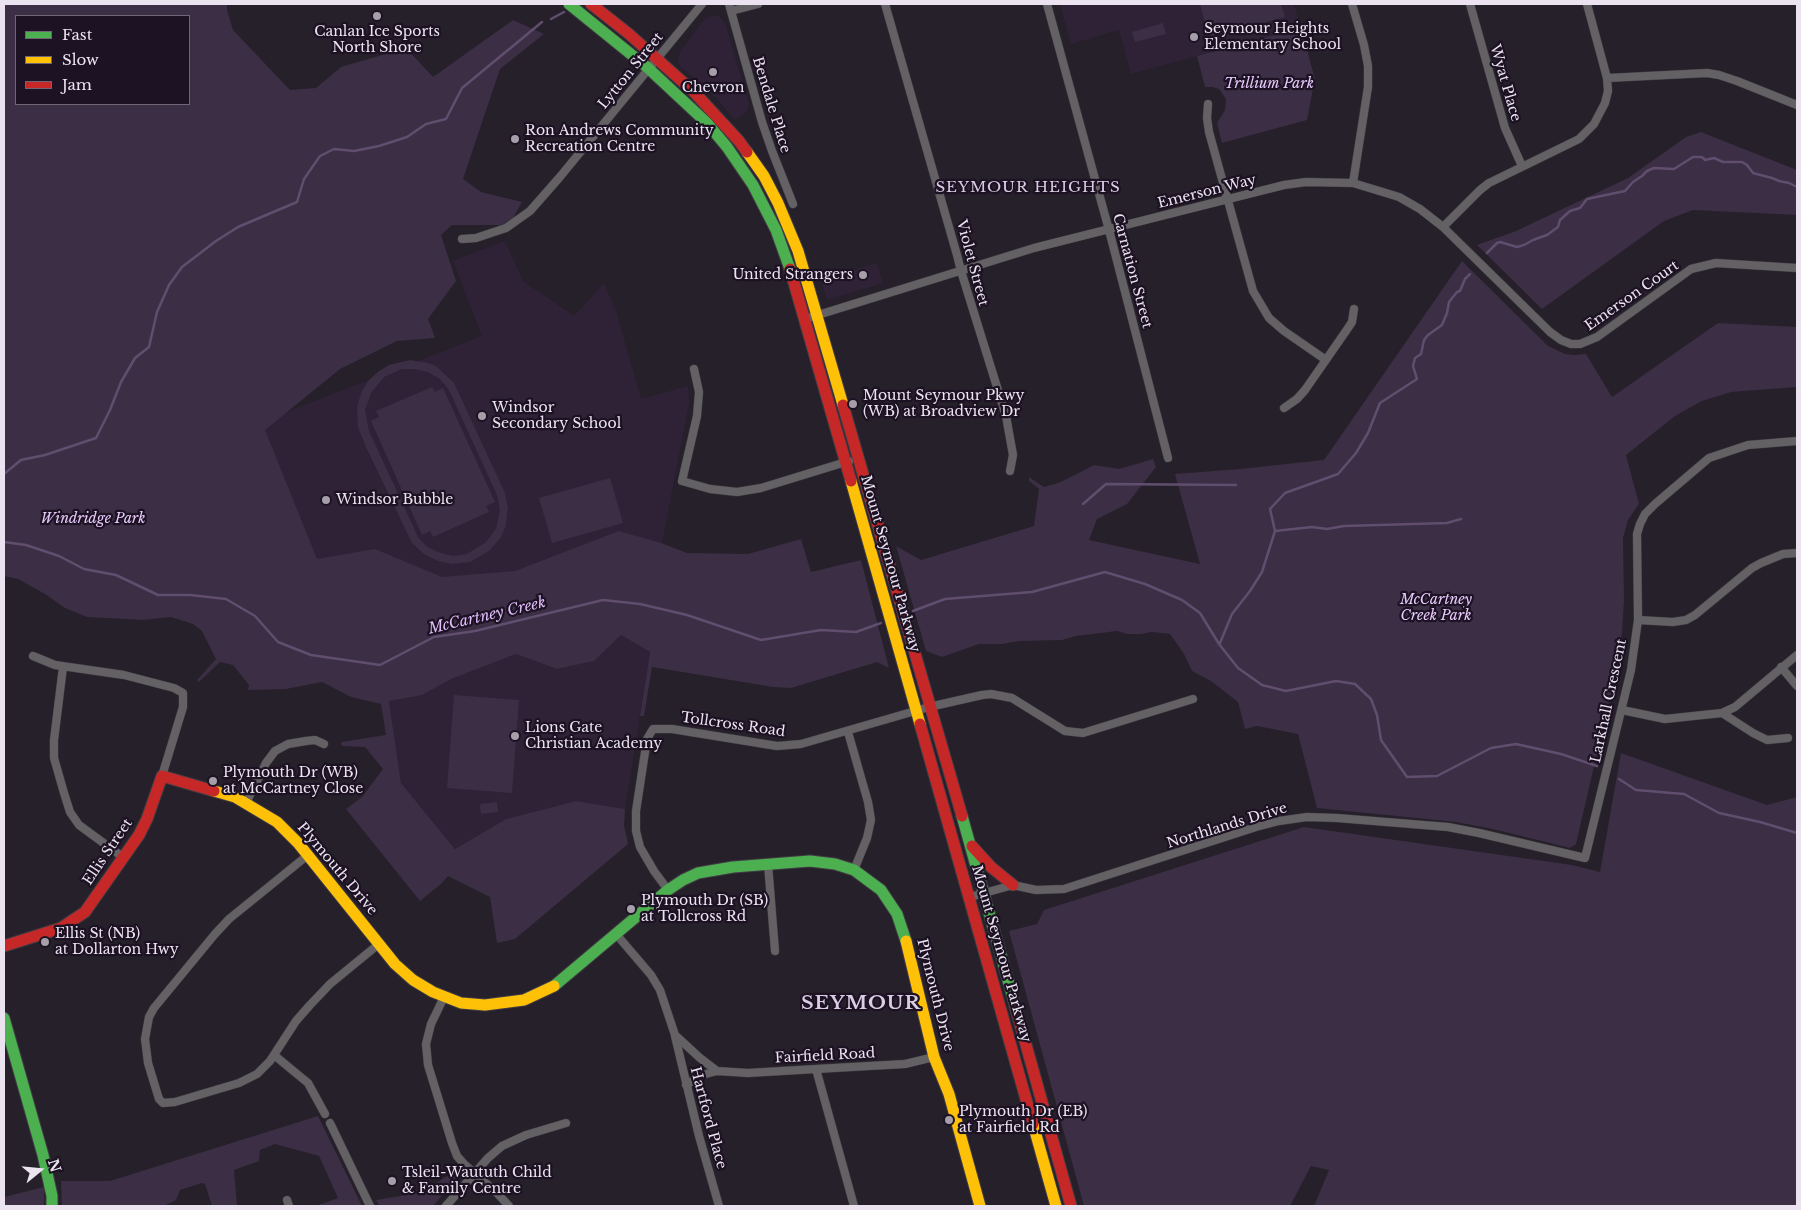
<!DOCTYPE html>
<style>
body{margin:0}
#map{position:relative;width:1801px;height:1210px;overflow:hidden;background:#252029;font-family:"Libre Baskerville",serif}
canvas{display:block}
.frame{position:absolute;inset:0;border:5px solid #ebe4f0;pointer-events:none}
.legend{position:absolute;left:15px;top:15px;width:175px;height:90px;box-sizing:border-box;background:#1c1223;border:1px solid #6f6675;margin:0;padding:6px 9px;list-style:none;font-size:15px;color:#ebe4f0}
.legend li{display:flex;align-items:center;gap:10px;height:25px}
.legend b{width:25px;border:1px solid #6f6675}
.north{position:absolute;left:15px;top:1145px;width:50px;height:50px;-webkit-text-stroke:4px #1c1223;paint-order:stroke;rotate:73deg;font-size:14px;font-weight:700;line-height:20px;text-align:center;color:#ebe4f0}
.north::after{content:'';display:block;margin:auto;width:18px;height:22px;background:#ebe4f0;clip-path:polygon(50% 0,100% 100%,50% 72%,0 100%)}
</style>
<div id="map">
<canvas width="1801" height="1210"></canvas>
<div class="frame"></div>
<ul class="legend">
<li><b style="height:6px;background:#4caf50"></b>Fast</li>
<li><b style="height:6px;background:#ffc107"></b>Slow</li>
<li><b style="height:6px;background:#c62828"></b>Jam</li>
</ul>
<div class="north">N</div>
</div>
<script>
const ctx = document.querySelector('canvas').getContext('2d');
ctx.lineJoin = 'round';
function fill(path, color) { ctx.fillStyle = color; ctx.fill(path, 'evenodd'); }
const poly = rows => new Path2D(rows.map(r => 'M' + r).join(''));
function strokePath(path, color, width, dash) { ctx.strokeStyle = color; ctx.lineWidth = width; ctx.lineCap = dash ? 'butt' : 'round'; ctx.setLineDash(dash || []); ctx.stroke(path); }
function label(font, color, halo, rows, align = 'center') {
  ctx.font = font + ' "Libre Baskerville",serif'; ctx.lineWidth = 4.5; ctx.setLineDash([]); ctx.textBaseline = 'middle'; ctx.strokeStyle = halo; ctx.fillStyle = color; for (const [text, x, y, turn = 0] of rows) {
    ctx.save(); ctx.translate(x, y); ctx.rotate((+turn || 0) * Math.PI / 180); ctx.textAlign = isNaN(turn) ? turn : align; if (halo) ctx.strokeText(text, 0, 0); ctx.fillText(text, 0, 0); ctx.restore();
  }
}
fill(poly([
 [1060,4,1294,4,1301,28,1131,74,1119,30,1071,44],
 [712,15,720,17,725,23,749,104,747,111,735,120,715,97,681,67,678,62,680,52,705,19],
 [505,241,523,281,574,316,604,283,616,311,641,399,688,386,689,404,662,543,503,576,307,582,248,427,482,336,453,261],
 [877,263,883,283,827,300,821,280],
 [621,635,650,652,625,809,576,801,506,819,455,849,401,783,389,701,421,693,451,678,516,654,557,669,594,661]
]), '#2f2237');
fill(poly([
 [4,4,227,4,227,10,233,30,290,90,316,88,341,67,406,48,433,77,513,20,544,34,500,69,463,179,481,192,522,202,513,218,501,225,452,225,441,235,456,281,428,319,435,338,397,341,340,369,265,430,317,559,375,549,442,577,515,571,619,531,661,543,687,553,748,554,801,539,811,572,861,560,889,668,877,662,791,688,773,687,652,667,644,716,640,716,650,652,621,635,594,661,557,669,516,654,451,679,422,695,389,701,401,783,455,849,506,819,576,801,625,809,624,825,628,844,515,939,497,943,490,897,448,876,441,884,420,901,346,809,362,797,383,769,365,747,342,746,341,742,386,735,381,704,351,697,322,682,286,689,248,690,249,685,233,665,220,662,199,682,197,680,216,659,202,631,193,624,171,617,143,620,87,617,65,608,45,594,18,579,4,576],
 [16,16,189,16,189,104,16,104],
 [1200,4,1281,4,1285,17,1209,38],
 [1163,23,1166,34,1135,42,1132,32],
 [1301,28,1315,79,1307,120,1222,143,1217,123,1225,110,1226,99,1219,89,1212,87,1205,87,1197,56],
 [1701,132,1797,170,1797,215,1693,210,1664,221,1542,309,1477,245,1516,231,1628,178,1686,137],
 [1462,261,1548,346,1565,354,1574,355,1586,354,1612,397,1718,323,1797,327,1797,387,1731,392,1702,401,1675,416,1626,455,1639,504,1628,520,1623,538,1624,600,1622,632,1616,672,1576,844,1570,848,1493,829,1456,822,1317,808,1298,734,1257,726,1245,729,1238,702,1211,681,1192,671,1184,654,1170,634,1152,632,1141,634,1127,634,1117,631,1076,636,1062,640,1019,641,1002,644,979,644,942,657,926,651,896,546,921,560,1034,526,1039,489,1029,481,1029,477,1044,487,1061,482,1094,465,1119,469,1153,459,1156,467,1127,504,1097,519,1089,540,1200,564,1175,474,1240,469,1324,460],
 [410,360,428,363,436,366,454,383,505,493,508,508,507,514,506,525,501,537,489,551,470,562,451,564,438,561,424,554,412,543,366,447,358,427,357,408,359,400,362,391,369,380,379,371,389,365],
 [402,369,414,369,428,372,440,379,445,385,449,390,497,495,500,510,496,529,486,542,467,554,453,556,438,552,426,546,418,537,369,431,365,410,371,393,384,377],
 [432,387,435,392,443,388,495,502,486,506,489,512,433,537,430,531,422,535,371,421,379,417,376,411],
 [610,478,623,523,552,543,539,498],
 [454,695,519,700,512,793,447,788],
 [1621,753,1767,805,1797,797,1797,1206,1314,1206,1329,1170,1311,1166,1290,1206,1084,1206,1009,931,1037,924,1044,910,1304,827,1572,865,1600,872],
 [497,802,498,812,481,814,480,804],
 [318,1116,362,1206,316,1206,338,1198,319,1156,275,1144,260,1150,259,1161,234,1170,237,1206,212,1206,205,1184,202,1183,180,1190,176,1200,164,1206,62,1206,61,1181,110,1181],
 [455,1172,457,1178,433,1206,380,1206,376,1200,418,1193],
 [44,1187,44,1206,4,1206,4,1197]
]), '#3b2e45');
strokePath(poly([
 [551,19,564,12],
 [1487,253,1497,243,1500,242,1517,247,1524,245,1533,240,1547,235,1558,227,1560,220,1570,211,1580,208,1587,199,1625,191,1633,182,1642,176,1647,171,1654,168,1674,169,1693,157,1702,157,1705,160,1714,158,1723,162,1742,162,1747,165,1753,173,1772,178,1779,181,1789,183,1797,187],
 [4,474,21,460,45,455,96,438,110,410,121,382,135,358,149,347,157,312,169,285,182,267,216,241,238,227,297,202,304,179,320,156,334,149,354,151,379,146,407,137,426,124,446,119,462,88,542,22],
 [1083,504,1106,484,1236,485],
 [1275,531,1312,527,1327,529,1344,526,1447,523,1461,519],
 [4,542,26,545,59,556,84,569,116,575,158,595,190,595,226,599,255,616,278,642,311,655,380,665,434,637,475,631,603,600,640,604,687,615,761,640,821,630,856,632,881,623],
 [913,611,945,599,1032,592,1105,572,1145,584,1182,600,1200,613,1219,644,1238,668,1262,685,1286,691,1336,681,1355,684,1371,699,1377,715,1381,740,1407,777,1437,776,1491,748,1516,744,1561,754,1597,766],
 [1220,643,1232,614,1250,591,1262,572,1275,531,1270,509,1285,493,1338,474,1356,453,1368,433,1380,403,1417,379,1413,366,1415,358,1421,354,1424,340,1428,335,1442,325,1447,313,1449,302,1457,292,1460,291,1465,279,1470,274],
 [1619,779,1636,790,1684,794,1719,813,1760,822,1797,833]
]), '#614e6e', 2.5);
const street = poly([
 [729,4,762,122,772,151,793,204],
 [885,4,957,255,961,271,1006,416,1013,455,1010,471],
 [1047,4,1109,230,1168,458],
 [1352,4,1364,45,1368,66,1368,87,1353,183],
 [1470,4,1505,128,1522,166],
 [731,11,758,4],
 [1607,78,1707,73,1719,75,1737,81,1797,105],
 [1208,104,1207,118,1209,132,1253,291,1269,318,1284,331,1326,360],
 [1443,227,1480,190,1489,183,1579,139,1594,124,1605,103,1608,91,1607,78,1587,4],
 [462,239,476,238,506,228,530,211,559,178,702,4],
 [805,319,1034,248,1284,185,1306,182,1353,183,1399,197,1420,209,1443,227,1550,332,1561,340,1571,344,1580,344,1597,337,1691,269,1716,263,1797,268],
 [694,369,699,392,697,416,682,481,710,489,737,492,761,488,849,461],
 [1284,408,1297,399,1305,390,1346,331,1352,322,1354,309],
 [1638,620,1673,622,1686,620,1695,615,1752,568,1761,563,1783,554,1797,553],
 [33,656,55,665,124,675,174,688,183,693,183,707,162,776],
 [63,667,54,740,54,758,64,793,70,812,79,825,124,858],
 [1781,667,1797,686],
 [1622,710,1665,719,1722,713,1735,707,1797,655],
 [1722,713,1753,733,1767,740,1788,738],
 [848,732,868,802,871,820,867,838,854,870],
 [246,803,266,763,275,751,288,744,306,741,315,740,324,744],
 [308,855,229,919,215,934,154,1008,149,1017,145,1039,148,1063,159,1099,163,1103,175,1102,239,1083,257,1074,270,1061,296,1021,310,1005,330,984,380,943],
 [768,864,775,951],
 [668,890,654,871,640,847,636,831,636,811,647,739,653,729,672,729,777,746,801,744,929,707,982,695,991,694,1012,698,1065,731,1083,733,1193,699],
 [970,897,1013,885,1036,890,1064,889,1256,827,1279,821,1307,817,1337,818,1448,827,1479,833,1585,858,1631,670,1638,620,1637,534,1640,524,1645,514,1655,504,1709,458,1748,445,1797,441],
 [616,934,651,975,660,990,675,1035,700,1058,717,1071,748,1073,816,1069,905,1064,934,1057],
 [444,997,431,1024,426,1044,428,1065,452,1143,457,1156,464,1164,497,1193,509,1206],
 [675,1036,699,1136,719,1206],
 [274,1055,308,1083,325,1114],
 [816,1069,854,1206],
 [686,1085,702,1075,717,1071],
 [330,1123,370,1206],
 [287,1200,289,1206],
 [446,1206,488,1158,502,1146,526,1135,566,1123]
]);
const fast = poly([
 [569,4,648,68,707,123,727,147,753,185,776,230,790,269],
 [962,816,1016,1009],
 [554,986,668,890,683,880,698,873,733,867,810,861,835,864,854,870,881,890,897,914,906,941],
 [4,1018,43,1155,52,1196,52,1206]
]);
const slow = poly([
 [747,152,764,176,778,203,798,251,843,405],
 [851,481,920,724],
 [214,791,235,797,277,822,298,843,395,964,413,980,433,992,461,1003,485,1005,524,1000,554,986],
 [906,941,934,1057,949,1094,980,1206],
 [1033,1124,1056,1206]
]);
const jam = poly([
 [591,4,629,34,694,92,739,141,747,152],
 [790,269,851,481],
 [843,405,962,816],
 [920,724,1033,1124],
 [972,846,991,867,1013,885],
 [4,946,61,928,85,912,139,835,147,819,162,776,214,791],
 [1016,1009,1071,1206]
]);
strokePath(street, '#413c44', 9);
strokePath(fast, '#413c44', 13);
strokePath(slow, '#413c44', 13);
strokePath(jam, '#413c44', 13);
strokePath(street, '#636164', 8);
strokePath(fast, '#4caf50', 11);
strokePath(slow, '#ffc107', 11);
strokePath(jam, '#c62828', 11);
for (const [x, y, r, color] of [
 [377,16,5,"#a69faa"],
 [1194,37,5,"#a69faa"],
 [713,72,5,"#a69faa"],
 [515,139,5,"#a69faa"],
 [863,275,5,"#a69faa"],
 [853,404,5,"#a69faa"],
 [482,416,5,"#a69faa"],
 [326,500,5,"#a69faa"],
 [515,736,5,"#a69faa"],
 [213,781,5,"#a69faa"],
 [631,909,5,"#a69faa"],
 [45,942,5,"#a69faa"],
 [949,1120,5,"#a69faa"],
 [392,1181,5,"#a69faa"]
]) { const dot = new Path2D(); dot.arc(x, y, r, 0, 2 * Math.PI); ctx.fillStyle = color; ctx.fill(dot); strokePath(dot, '#1c1223', 2); }
label('14px', '#ebe4f0', '#1c1223', [
 ["Seymour Heights",1204,29],
 ["Elementary School",1204,45],
 ["Canlan Ice Sports",377,32,"center"],
 ["North Shore",377,48,"center"],
 ["Chevron",713,88,"center"],
 ["Ron Andrews Community",525,131],
 ["Recreation Centre",525,147],
 ["United Strangers",853,275,"right"],
 ["Mount Seymour Pkwy",863,396],
 ["(WB) at Broadview Dr",863,412],
 ["Windsor",492,408],
 ["Secondary School",492,424],
 ["Windsor Bubble",336,500],
 ["Lions Gate",525,728],
 ["Christian Academy",525,744],
 ["Plymouth Dr (WB)",223,773],
 ["at McCartney Close",223,789],
 ["Plymouth Dr (SB)",641,901],
 ["at Tollcross Rd",641,917],
 ["Ellis St (NB)",55,934],
 ["at Dollarton Hwy",55,950],
 ["Plymouth Dr (EB)",959,1112],
 ["at Fairfield Rd",959,1128],
 ["Tsleil-Waututh Child",402,1173],
 ["& Family Centre",402,1189]
], 'left');
label('14px', '#ebe4f0', '#1c1223', [
 ["Lytton Street",631,71,-51],
 ["Wyat Place",1505,83,74],
 ["Bendale Place",771,105,73],
 ["Emerson Way",1207,192,-14],
 ["Violet Street",972,263,75],
 ["Carnation Street",1132,271,75],
 ["Emerson Court",1632,296,-35],
 ["Mount Seymour Parkway",890,564,74],
 ["Larkhall Crescent",1609,701,-78],
 ["Tollcross Road",733,725,8],
 ["Northlands Drive",1227,826,-17],
 ["Ellis Street",108,852,-56],
 ["Plymouth Drive",337,869,50],
 ["Mount Seymour Parkway",1001,954,74],
 ["Plymouth Drive",935,995,76],
 ["Fairfield Road",825,1056,-3],
 ["Hartford Place",708,1118,75]
]);
label('italic 14px', '#e9ccfd', '#1c1223', [
 ["Trillium Park",1269,84],
 ["Windridge Park",93,519],
 ["McCartney",1436,600],
 ["Creek Park",1436,616]
]);
ctx.letterSpacing = '1px';
label('15px', '#d9cce3', '#1c1223', [
 ["SEYMOUR HEIGHTS",1028,188]
]);
ctx.letterSpacing = '0px';
label('italic 15px', '#e2bffb', '#1c1223', [
 ["McCartney Creek",487,616,-13]
]);
ctx.letterSpacing = '1px';
label('bold 19px', '#d9cce3', '#1c1223', [
 ["SEYMOUR",861,1004]
]);
ctx.letterSpacing = '0px';
</script>
